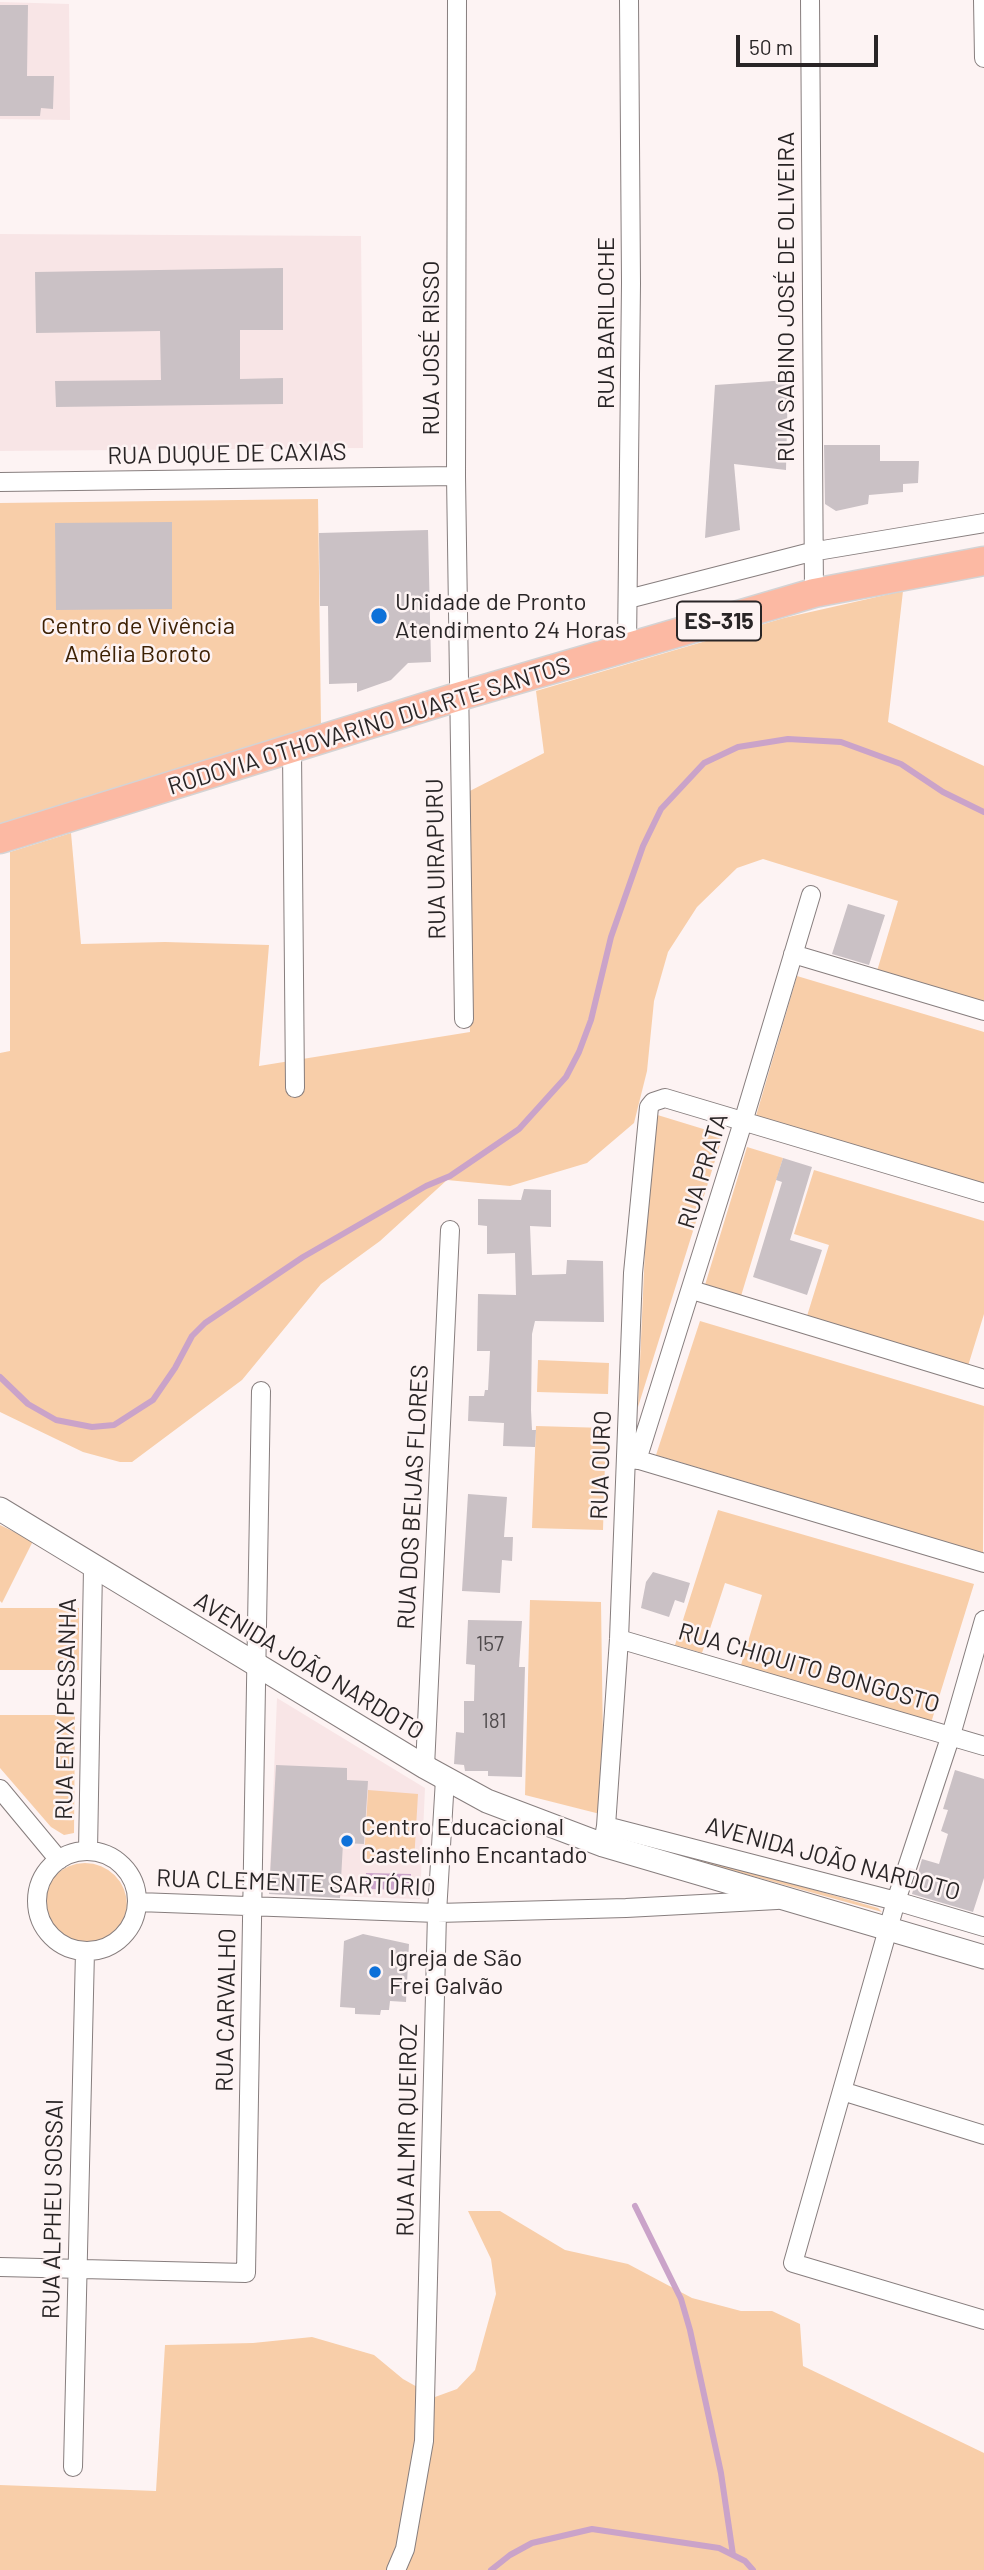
<!DOCTYPE html>
<meta charset="utf-8">
<style>
body{margin:0}
#map{position:relative;width:984px;height:2570px;overflow:hidden;background:#fdf3f3;font-family:Barlow,sans-serif}
canvas{display:block}
.scale{position:absolute;left:736px;top:35px;width:142px;height:32px;box-sizing:border-box;border:4px solid #292526;border-top:0;padding-left:9px;font-size:21px;line-height:24px;white-space:nowrap;color:#292526;-webkit-text-stroke:5px #fdf3f3;paint-order:stroke}
</style>
<div id="map">
<canvas width="984" height="2570"></canvas>
<div class="scale">50 m</div>
</div>
<script>
const ctx = document.querySelector('canvas').getContext('2d');
ctx.lineJoin = 'round';
function fill(path, color) { ctx.fillStyle = color; ctx.fill(path, 'evenodd'); }
const poly = rows => new Path2D(rows.map(r => 'M' + r).join(''));
function strokePath(path, color, width, dash) { ctx.strokeStyle = color; ctx.lineWidth = width; ctx.lineCap = dash ? 'butt' : 'round'; ctx.setLineDash(dash || []); ctx.stroke(path); }
function label(font, color, halo, rows, align = 'center') {
  ctx.font = font + ' Barlow,sans-serif'; ctx.lineWidth = 5; ctx.setLineDash([]); ctx.textBaseline = 'middle'; ctx.strokeStyle = halo; ctx.fillStyle = color; for (const [text, x, y, turn = 0] of rows) {
    ctx.save(); ctx.translate(x, y); ctx.rotate((+turn || 0) * Math.PI / 180); ctx.textAlign = isNaN(turn) ? turn : align; if (halo) ctx.strokeText(text, 0, 0); ctx.fillText(text, 0, 0); ctx.restore();
  }
}
fill(poly([
 [0,2,69,4,70,120,0,119],
 [0,234,361,236,363,448,0,451],
 [277,1698,425,1788,420,1899,269,1894]
]), '#f8e5e6');
fill(poly([
 [318,499,321,725,0,826,0,503],
 [903,591,888,722,984,766,984,1003,877,971,898,901,763,859,737,868,697,907,668,952,654,1001,647,1071,634,1123,587,1163,510,1186,447,1180,380,1241,321,1284,242,1380,132,1462,120,1462,83,1452,0,1412,0,1053,10,1051,10,852,71,833,81,944,165,942,269,945,259,1066,470,1032,462,795,544,753,536,691,784,618],
 [797,976,984,1032,984,1184,756,1116],
 [651,1113,723,1135,638,1407],
 [747,1147,783,1158,741,1296,705,1285],
 [814,1170,984,1221,984,1314,968,1366,807,1316,829,1245,794,1234],
 [700,1321,984,1406,983,1553,656,1455],
 [538,1360,609,1363,608,1394,537,1392],
 [536,1426,606,1428,603,1530,532,1528],
 [718,1510,974,1584,931,1723,741,1665,762,1595,725,1583,702,1653,675,1645],
 [0,1525,33,1541,2,1603,0,1601],
 [530,1600,601,1602,604,1815,525,1795],
 [0,1608,79,1608,79,1670,0,1670],
 [0,1715,75,1715,74,1833,64,1835,51,1827,0,1768],
 [368,1790,418,1794,414,1862,364,1861],
 [621,1835,878,1908,882,1912,619,1839],
 '43 1905a42 42 0 1 1 84 0a42 42 0 1 1-84 0Z',
 [468,2211,500,2211,565,2250,628,2264,692,2298,741,2311,772,2311,800,2324,803,2366,984,2453,984,2570,0,2570,0,2485,156,2491,165,2345,253,2343,312,2337,374,2355,403,2379,435,2397,457,2389,475,2370,496,2294,491,2259]
]), '#f8cea9');
fill(poly([
 [366,1873,411,1874,410,1890,365,1889]
]), '#caa3c9');
strokePath(poly([
 [0,1377,28,1404,56,1420,92,1427,114,1425,153,1400,175,1368,192,1336,205,1323,303,1257,426,1186,450,1176,519,1129,566,1077,579,1052,591,1020,611,937,643,846,661,809,704,763,738,747,788,739,841,742,901,764,943,792,984,812],
 [635,2206,681,2299,690,2330,721,2473,733,2555],
 [491,2570,510,2555,532,2543,592,2529,719,2548,745,2561,753,2570]
]), '#caa3c9', 6);
fill(poly([
 [0,5,28,5,27,76,54,76,53,109,41,108,40,116,0,116],
 [283,268,283,330,240,330,240,379,283,378,283,404,56,407,55,381,161,380,160,331,36,333,35,272],
 [788,380,786,470,734,464,740,530,705,538,715,385],
 [824,445,880,445,880,461,919,461,918,483,903,484,903,492,869,495,868,504,836,511,825,504],
 [172,522,172,609,56,610,55,523],
 [428,530,431,662,408,663,391,680,357,692,357,683,329,684,328,606,320,606,319,533],
 [848,904,885,915,869,965,832,954],
 [783,1158,812,1167,790,1240,822,1250,807,1295,753,1277,782,1182,776,1180],
 [524,1189,551,1190,551,1227,530,1226,532,1275,566,1274,567,1260,603,1261,604,1322,535,1321,532,1334,531,1410,532,1430,536,1430,535,1447,503,1446,504,1423,468,1421,469,1396,484,1396,485,1390,488,1390,490,1351,477,1351,478,1294,516,1295,515,1253,487,1254,487,1226,478,1225,478,1199,521,1200],
 [468,1494,507,1497,504,1537,513,1537,512,1561,502,1560,500,1593,462,1591],
 [653,1572,690,1583,684,1603,675,1600,669,1617,641,1608,646,1582],
 [468,1620,522,1621,519,1667,525,1667,522,1777,488,1776,488,1771,465,1771,464,1765,454,1764,456,1732,464,1733,464,1701,474,1701,475,1665,466,1664],
 [276,1765,347,1768,347,1780,368,1781,364,1844,343,1843,340,1898,269,1894],
 [955,1770,984,1779,984,1878,973,1912,912,1894,922,1859,939,1864,948,1834,941,1831,948,1810,943,1809],
 [363,1934,409,1944,406,2002,390,2001,389,2010,381,2010,380,2015,355,2014,355,2008,340,2007,344,1941]
]), '#cac1c5');
const minor = poly([
 [457,0,456,476,464,1019],
 [810,0,814,593],
 [983,0,984,58],
 [0,482,456,476],
 [628,599,811,552,984,523],
 [627,647,631,283,629,0],
 [292,750,295,1088],
 [793,954,984,1011],
 [692,1290,984,1379],
 [629,1457,984,1563],
 [637,1460,743,1122,811,895],
 [984,1620,951,1735,896,1901,793,2263,984,2320],
 [619,1639,984,1746],
 [425,1767,450,1230],
 [0,1789,59,1860],
 [606,1826,619,1639,633,1273,649,1107,653,1102,665,1098,984,1193],
 [604,1837,606,1826,896,1901,984,1927],
 '37 1901a50 50 0 1 1 100 0a50 50 0 1 1-100 0Z',
 [88,1851,93,1568],
 [138,1902,437,1913,626,1908,777,1900],
 [842,2091,984,2135],
 [0,2267,246,2273,261,1391],
 [73,2467,85,1951],
 [396,2570,405,2549,424,2441,437,1913,445,1779]
]);
const tertiary = poly([
 [0,1509,425,1767,487,1801,603,1845,984,1957]
]);
const primary = poly([
 [0,839,457,697,814,593,984,561]
]);
strokePath(minor, '#877e7e', 20);
strokePath(tertiary, '#877e7e', 25);
strokePath(primary, '#d4d3d4', 31);
strokePath(minor, '#fff', 18);
strokePath(tertiary, '#fff', 23);
strokePath(primary, '#fcb9a3', 28);
for (const [x, y, r, color] of [
 [379,616,9,"#0e71d9"],
 [347,1841,7,"#0e71d9"],
 [375,1972,7,"#0e71d9"]
]) { const dot = new Path2D(); dot.arc(x, y, r, 0, 2 * Math.PI); ctx.fillStyle = color; ctx.fill(dot); strokePath(dot, '#fdf3f3', 2.5); }
label('21px', '#514c4e', null, [
 ["157",490,1644],
 ["181",494,1721]
]);
for (const [x, y, w] of [
 [719,621,84]
]) { const box = new Path2D(); box.roundRect(x - w / 2, y - 19.5, w, 39, 5); ctx.fillStyle = '#fdf3f3'; ctx.fill(box); strokePath(box, '#292526', 2); }
label('bold 23px', '#292526', null, [
 ["ES-315",719,621]
]);
label('24px', '#292526', '#fdf3f3', [
 ["RUA SABINO JOSÉ DE OLIVEIRA",786,297,-90],
 ["RUA BARILOCHE",606,323,-90],
 ["RUA JOSÉ RISSO",431,348,-90],
 ["RUA DUQUE DE CAXIAS",227,454,-1],
 ["RODOVIA OTHOVARINO DUARTE SANTOS",369,726,-17],
 ["RUA UIRAPURU",436,859,-91],
 ["RUA PRATA",703,1171,-73],
 ["RUA OURO",601,1465,-88],
 ["RUA DOS BEIJAS FLORES",413,1497,-87],
 ["AVENIDA JOÃO NARDOTO",309,1666,31],
 ["RUA CHIQUITO BONGOSTO",809,1668,16],
 ["RUA ERIX PESSANHA",66,1709,-89],
 ["AVENIDA JOÃO NARDOTO",833,1859,15],
 ["RUA CLEMENTE SARTÓRIO",296,1883,2],
 ["RUA CARVALHO",226,2010,-89],
 ["RUA ALMIR QUEIROZ",407,2130,-89],
 ["RUA ALPHEU SOSSAI",53,2209,-89]
]);
label('24px', '#292526', '#fdf3f3', [
 ["Unidade de Pronto",395,602],
 ["Atendimento 24 Horas",395,630],
 ["Centro Educacional",361,1827],
 ["Castelinho Encantado",361,1855],
 ["Igreja de São",389,1958],
 ["Frei Galvão",389,1986]
], 'left');
label('24px', '#3d2104', '#fdf3f3', [
 ["Centro de Vivência",138,626],
 ["Amélia Boroto",138,654]
]);
</script>
